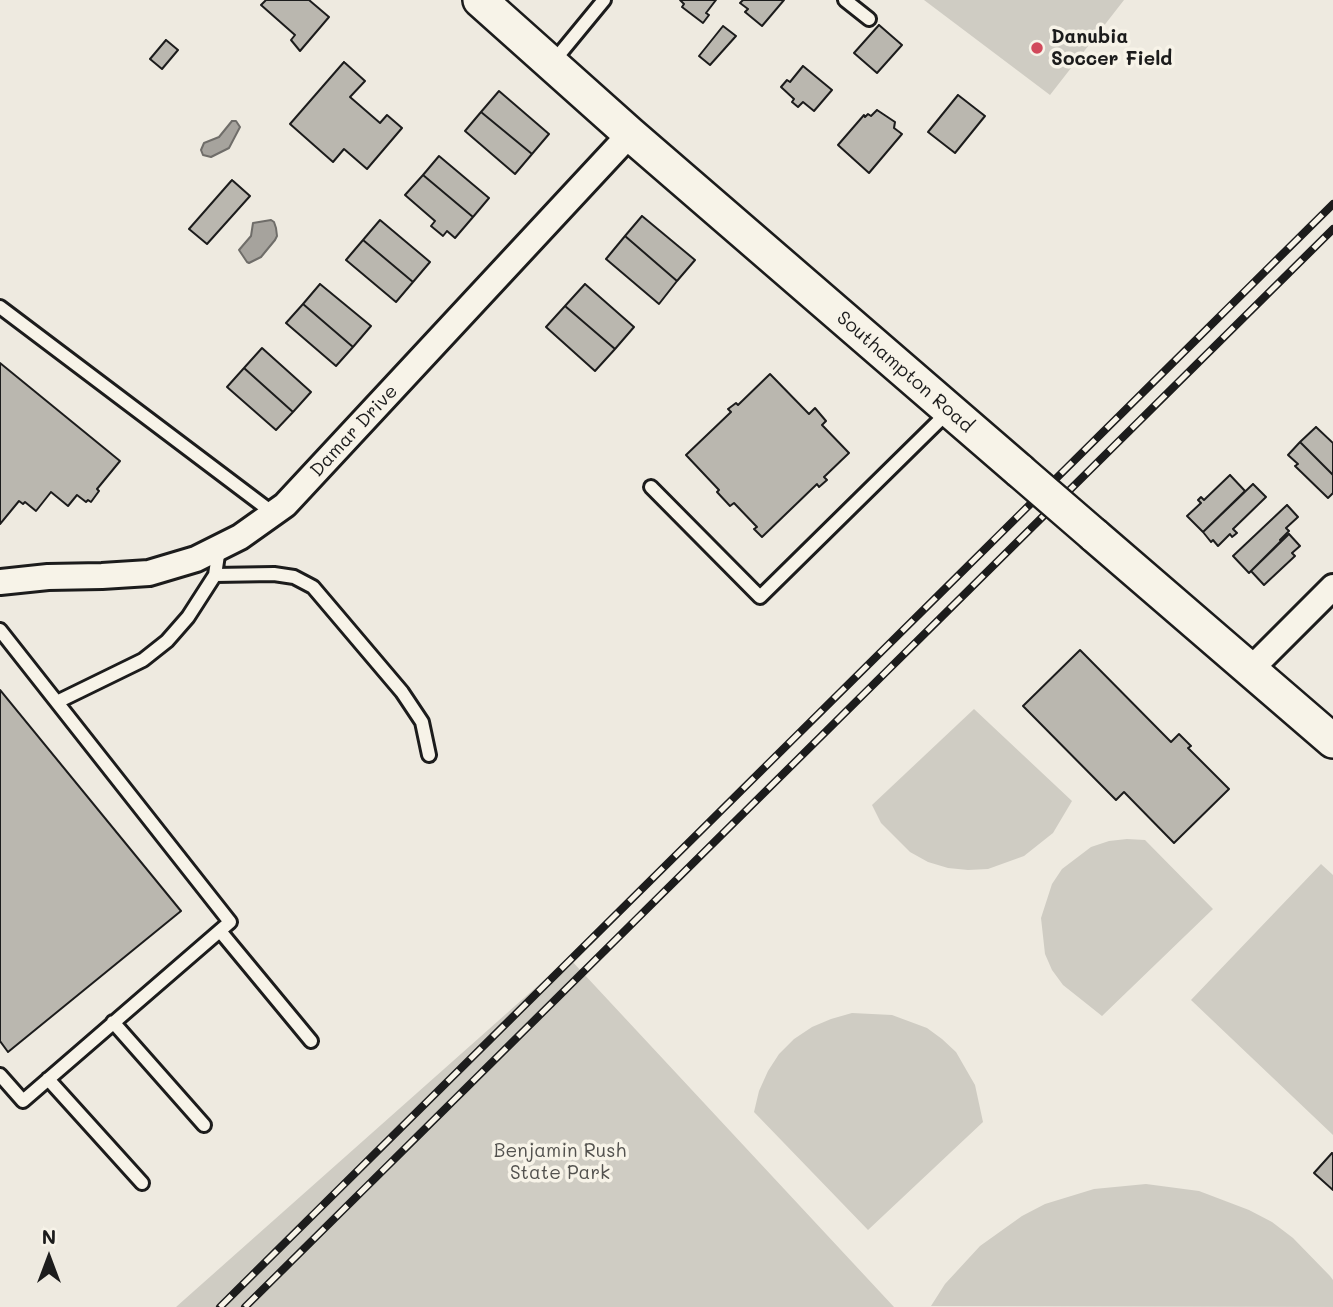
<!DOCTYPE html>
<style>
body{margin:0}
#map{position:relative;width:1333px;height:1307px;overflow:hidden;background:#eeeae0;font-family:Mali,sans-serif}
canvas{display:block}
.north{position:absolute;left:14px;top:1223px;width:70px;height:70px;-webkit-text-stroke:5px #f7f3e8;paint-order:stroke;rotate:0deg;font-size:19px;font-weight:700;line-height:28px;text-align:center;color:#1c1c1c}
.north::after{content:'';display:block;margin:auto;width:24px;height:32px;background:#1c1c1c;clip-path:polygon(50% 0,100% 100%,50% 72%,0 100%)}
</style>
<div id="map">
<canvas width="1333" height="1307"></canvas>
<div class="north">N</div>
</div>
<script>
const ctx = document.querySelector('canvas').getContext('2d');
ctx.lineJoin = 'round';
function fill(path, color) { ctx.fillStyle = color; ctx.fill(path, 'evenodd'); }
const poly = rows => new Path2D(rows.map(r => 'M' + r).join(''));
function strokePath(path, color, width, dash) { ctx.strokeStyle = color; ctx.lineWidth = width; ctx.lineCap = dash ? 'butt' : 'round'; ctx.setLineDash(dash || []); ctx.stroke(path); }
function label(font, color, halo, rows, align = 'center') {
  ctx.font = font + ' Mali,sans-serif'; ctx.lineWidth = 7; ctx.setLineDash([]); ctx.textBaseline = 'middle'; ctx.strokeStyle = halo; ctx.fillStyle = color; for (const [text, x, y, turn = 0] of rows) {
    ctx.save(); ctx.translate(x, y); ctx.rotate((+turn || 0) * Math.PI / 180); ctx.textAlign = isNaN(turn) ? turn : align; if (halo) ctx.strokeText(text, 0, 0); ctx.fillText(text, 0, 0); ctx.restore();
  }
}
fill(poly([
 [924,0,1124,0,1050,95],
 [974,709,1072,801,1053,833,1024,856,988,869,968,870,948,868,928,862,910,852,881,823,872,805],
 [1127,839,1145,840,1213,909,1102,1016,1063,985,1052,970,1045,954,1041,918,1052,884,1062,869,1091,847,1109,841],
 [1321,864,1333,875,1333,1135,1191,1000],
 [569,958,894,1307,176,1307],
 [852,1013,892,1015,927,1028,942,1039,956,1052,975,1085,983,1122,868,1230,754,1112,759,1091,768,1071,779,1054,794,1039,812,1027,831,1019],
 [1146,1184,1199,1191,1249,1210,1272,1222,1293,1238,1330,1276,1333,1280,1333,1307,931,1306,945,1284,980,1246,1022,1216,1045,1204,1094,1189]
]), '#cfccc3');
const water = poly([
 [232,121,236,121,240,127,229,148,211,157,203,155,201,150,204,143,219,137,232,121],
 [271,220,274,222,276,228,277,236,275,240,261,257,249,263,247,262,239,250,251,236,253,223,271,220]
]);
fill(water, '#a6a39d');
strokePath(water, '#6f6d69', 2);
const building = poly([
 [266,0,309,0,329,17,300,51,291,40,295,35,261,5,266,0],
 [680,0,716,0,706,13,709,15,703,23,682,7,684,4,680,0],
 [743,0,784,0,762,26,745,12,748,9,740,3,743,0],
 [879,25,902,45,877,73,854,53,879,25],
 [723,26,736,36,710,65,699,56,723,26],
 [166,40,178,50,162,69,150,59,166,40],
 [344,62,365,81,350,97,380,123,387,115,402,128,367,169,344,149,333,162,290,124,344,62],
 [803,66,832,90,814,111,803,102,798,107,792,102,794,99,781,87,787,80,790,82,803,66],
 [499,91,549,134,532,154,481,112,499,91],
 [958,95,985,116,955,153,928,132,958,95],
 [877,110,895,122,894,128,902,134,869,173,838,145,864,115,865,117,868,114,871,116,877,110],
 [481,112,532,154,515,174,465,131,481,112],
 [439,156,489,198,473,217,423,175,439,156],
 [423,175,473,217,455,238,447,231,443,236,431,226,435,221,405,195,423,175],
 [232,180,250,196,207,244,189,229,232,180],
 [642,216,695,260,677,281,625,236,642,216],
 [380,220,430,262,413,282,363,240,380,220],
 [625,236,677,281,659,304,606,259,625,236],
 [363,240,413,282,396,302,346,260,363,240],
 [320,284,371,326,353,347,303,304,320,284],
 [585,284,634,327,615,349,565,306,585,284],
 [303,304,353,347,336,366,286,323,303,304],
 [565,306,615,349,595,371,546,327,565,306],
 [262,348,311,392,293,412,244,368,262,348],
 [0,363,120,461,97,489,99,491,91,502,88,500,86,502,77,495,68,506,51,492,36,511,25,502,23,504,19,501,0,524,0,363],
 [244,368,293,412,276,430,227,387,244,368],
 [770,374,809,414,815,408,826,421,822,425,849,453,824,477,827,480,819,487,817,484,762,537,754,529,757,527,734,503,730,506,717,492,719,490,686,455,731,412,728,409,736,403,738,405,770,374],
 [1316,427,1333,443,1333,475,1300,442,1316,427],
 [1300,442,1333,475,1333,493,1328,498,1295,466,1298,464,1288,455,1300,442],
 [1230,475,1245,491,1203,532,1187,516,1201,503,1198,500,1201,497,1204,500,1230,475],
 [1253,484,1266,497,1233,529,1237,533,1232,537,1230,534,1218,546,1213,540,1211,542,1203,532,1253,484],
 [1287,505,1298,517,1286,528,1289,531,1280,540,1281,541,1249,573,1233,556,1287,505],
 [1289,534,1300,546,1292,553,1295,556,1264,585,1251,571,1289,534],
 [1080,650,1171,742,1179,734,1191,746,1188,748,1229,789,1174,843,1124,792,1116,800,1023,706,1080,650],
 [0,690,181,911,8,1052,0,1041,0,690],
 [1332,1153,1333,1154,1333,1190,1314,1173,1332,1153]
]);
fill(building, '#bab7af');
strokePath(building, '#1c1c1c', 2);
const lane = poly([
 [845,0,869,19],
 [553,62,604,0],
 [0,307,273,513],
 [651,487,760,597,950,410],
 [215,575,274,574,294,577,313,587,402,692,422,722,429,755],
 [0,630,230,922,23,1101,0,1075],
 [57,702,143,660,167,641,188,617,215,575,219,548],
 [220,931,311,1041],
 [113,1022,204,1125],
 [48,1079,142,1183]
]);
const street = poly([
 [0,582,48,577,102,576,149,573,196,559,240,537,285,505,630,134],
 [1251,669,1333,587]
]);
const secondary = poly([
 [480,0,630,134,1020,471],
 [1094,535,1333,741]
]);
strokePath(lane, '#1c1c1c', 18);
strokePath(street, '#1c1c1c', 30);
strokePath(secondary, '#1c1c1c', 38);
strokePath(lane, '#f7f3e8', 12);
strokePath(street, '#f7f3e8', 24);
strokePath(secondary, '#f7f3e8', 33);
const rail = poly([
 [220,1307,1333,204],
 [245,1307,1333,229]
]);
strokePath(rail, '#1c1c1c', 8);
strokePath(rail, '#f7f3e8', 5, [16]);
const secondaryBridge = poly([
 [1020,471,1094,535]
]);
strokePath(secondaryBridge, '#1c1c1c', 38, []);
strokePath(secondaryBridge, '#f7f3e8', 33);
for (const [x, y, r, color] of [
 [1037,48,7,"#d1495b"]
]) { const dot = new Path2D(); dot.arc(x, y, r, 0, 2 * Math.PI); ctx.fillStyle = color; ctx.fill(dot); strokePath(dot, '#f7f3e8', 2.5); }
label('bold 19px', '#1c1c1c', '#f7f3e8', [
 ["Danubia",1051,37],
 ["Soccer Field",1051,59]
], 'left');
label('19px', '#1c1c1c', '#f7f3e8', [
 ["Southampton Road",905,372,41],
 ["Damar Drive",354,431,-47]
]);
label('19px', '#52514e', '#f7f3e8', [
 ["Benjamin Rush",560,1151],
 ["State Park",560,1173]
]);
</script>
